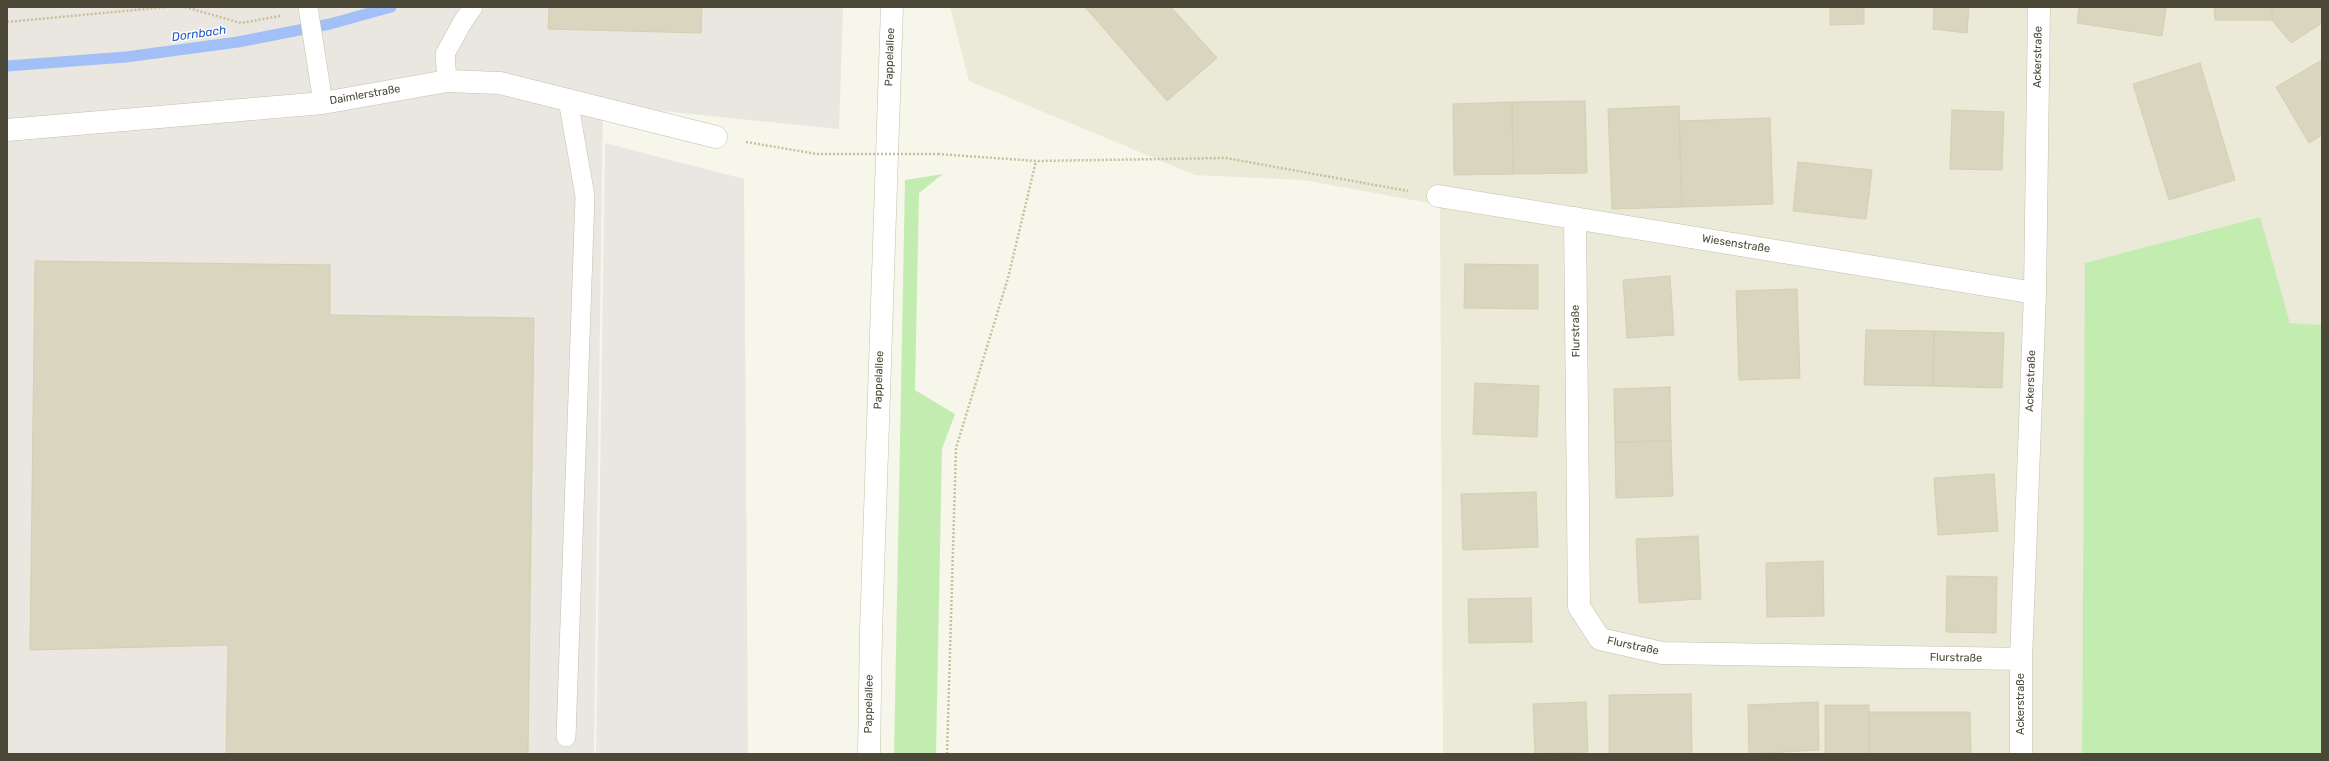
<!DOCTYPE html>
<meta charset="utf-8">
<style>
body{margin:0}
#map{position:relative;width:2329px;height:761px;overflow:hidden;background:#f6f6ea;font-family:Rubik,sans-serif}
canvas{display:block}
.frame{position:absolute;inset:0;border:8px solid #4b4837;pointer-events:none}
</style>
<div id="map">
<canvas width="2329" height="761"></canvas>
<div class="frame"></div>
</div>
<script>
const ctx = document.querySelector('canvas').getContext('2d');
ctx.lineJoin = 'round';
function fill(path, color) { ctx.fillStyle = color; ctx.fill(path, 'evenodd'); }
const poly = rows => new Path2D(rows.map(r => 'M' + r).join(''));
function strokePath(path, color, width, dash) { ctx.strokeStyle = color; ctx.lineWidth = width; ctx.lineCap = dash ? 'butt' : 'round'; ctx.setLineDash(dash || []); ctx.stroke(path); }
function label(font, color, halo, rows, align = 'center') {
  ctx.font = font + ' Rubik,sans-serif'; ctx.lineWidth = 3; ctx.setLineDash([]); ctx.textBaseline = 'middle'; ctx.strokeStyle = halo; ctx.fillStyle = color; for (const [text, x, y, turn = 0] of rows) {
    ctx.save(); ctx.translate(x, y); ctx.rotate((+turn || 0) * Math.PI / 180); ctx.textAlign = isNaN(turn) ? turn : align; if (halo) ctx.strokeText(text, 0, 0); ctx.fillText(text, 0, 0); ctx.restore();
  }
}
fill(poly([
 [950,7,2322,7,2322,325,2290,323,2259,217,2086,263,2082,754,1443,754,1440,205,1303,180,1195,175,969,81]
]), '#ebe9d8');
fill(poly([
 [7,7,843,7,839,129,603,105,594,754,7,754]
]), '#e9e7df');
fill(poly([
 [943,174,919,193,915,390,955,414,942,449,936,754,894,754,905,180],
 [2260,217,2290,323,2322,325,2322,754,2082,754,2085,263]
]), '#c3edb0');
fill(poly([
 [605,143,744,179,748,754,596,754]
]), '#e8e7e2');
strokePath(poly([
 [7,66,126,57,238,42,330,24,391,7]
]), '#a3bff7', 11);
const building = poly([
 [549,7,702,7,701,33,548,29,549,7],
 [1085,7,1171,7,1217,58,1167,101,1085,7],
 [1830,7,1864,7,1864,24,1830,25,1830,7],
 [1934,7,1969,7,1967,33,1933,29,1934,7],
 [2079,7,2166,7,2162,36,2077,23,2079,7],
 [2214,7,2272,7,2272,20,2215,20,2214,7],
 [2272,7,2320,7,2322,9,2322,23,2291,43,2272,20,2272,7],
 [2322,60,2322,135,2309,143,2276,87,2322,60],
 [2200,63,2235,180,2169,200,2133,84,2200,63],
 [1585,101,1587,173,1513,174,1512,102,1585,101],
 [1512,102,1513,174,1454,175,1453,104,1512,102],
 [1679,106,1682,207,1612,209,1608,109,1679,106],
 [1952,110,2004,112,2002,170,1950,169,1952,110],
 [1770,118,1773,204,1682,207,1679,121,1770,118],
 [1798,162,1872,170,1866,219,1793,211,1798,162],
 [35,261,330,265,330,315,534,318,528,754,226,754,228,645,30,650,35,261],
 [1465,264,1538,265,1538,309,1464,308,1465,264],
 [1670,276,1674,335,1627,338,1623,280,1670,276],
 [1797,289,1800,378,1739,380,1736,291,1797,289],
 [1866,330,1934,331,1933,386,1864,385,1866,330],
 [1934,331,2004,333,2002,388,1933,386,1934,331],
 [1475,383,1539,386,1537,437,1473,434,1475,383],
 [1670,387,1671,441,1615,442,1614,389,1670,387],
 [1671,441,1673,496,1616,498,1615,442,1671,441],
 [1994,474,1998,531,1938,535,1934,478,1994,474],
 [1536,492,1538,547,1463,550,1461,494,1536,492],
 [1698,536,1701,599,1639,603,1636,539,1698,536],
 [1823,561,1824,616,1767,617,1766,563,1823,561],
 [1947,576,1997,577,1996,633,1946,632,1947,576],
 [1531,598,1532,642,1469,643,1468,599,1531,598],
 [1691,694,1692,754,1609,754,1609,695,1691,694],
 [1586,702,1588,752,1535,754,1533,704,1586,702],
 [1818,702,1819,750,1749,754,1748,705,1818,702],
 [1825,705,1869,705,1869,754,1825,754,1825,705],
 [1869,712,1970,712,1971,754,1869,754,1869,712]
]);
fill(building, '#d9d5be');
strokePath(building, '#d4d0b1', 1);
const service = poly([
 [308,7,323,103],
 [447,81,445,54,462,23,473,7],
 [566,737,585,196,568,100]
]);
const minor = poly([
 [7,130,323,103,447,81,500,83,716,137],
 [1438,196,2035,293],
 [1575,218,1579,607,1600,639,1662,653,2021,659],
 [2021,754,2021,659,2035,293,2039,7]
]);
const tertiary = poly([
 [869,754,871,631,892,7]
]);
strokePath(service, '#c3c1ac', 20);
strokePath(minor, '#c3c1ac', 23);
strokePath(tertiary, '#c3c1ac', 23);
strokePath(poly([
 [185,7,241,23,280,16],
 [7,22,167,7],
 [746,142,817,154],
 [938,154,1036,161,1226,158,1408,191],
 [947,754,956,448,1008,278,1036,161]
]), '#c6c19c', 2.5, [2, 2]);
strokePath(service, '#fff', 19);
strokePath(minor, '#fff', 22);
strokePath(tertiary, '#fff', 22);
strokePath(poly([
 [817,154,938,154]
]), '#c6c19c', 2.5, [2, 2]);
label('11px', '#4b4837', '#fff', [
 ["Pappelallee",890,57,-88],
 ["Ackerstraße",2038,57,-89],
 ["Daimlerstraße",365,95,-10],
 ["Wiesenstraße",1736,244,9],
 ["Flurstraße",1576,331,-91],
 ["Pappelallee",879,380,-88],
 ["Ackerstraße",2031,381,-88],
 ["Flurstraße",1633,646,12],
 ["Flurstraße",1956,658,1],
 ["Pappelallee",869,704,-89],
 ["Ackerstraße",2021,704,-90]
]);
label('italic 12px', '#2659c2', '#fff', [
 ["Dornbach",199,34,-8]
]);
</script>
